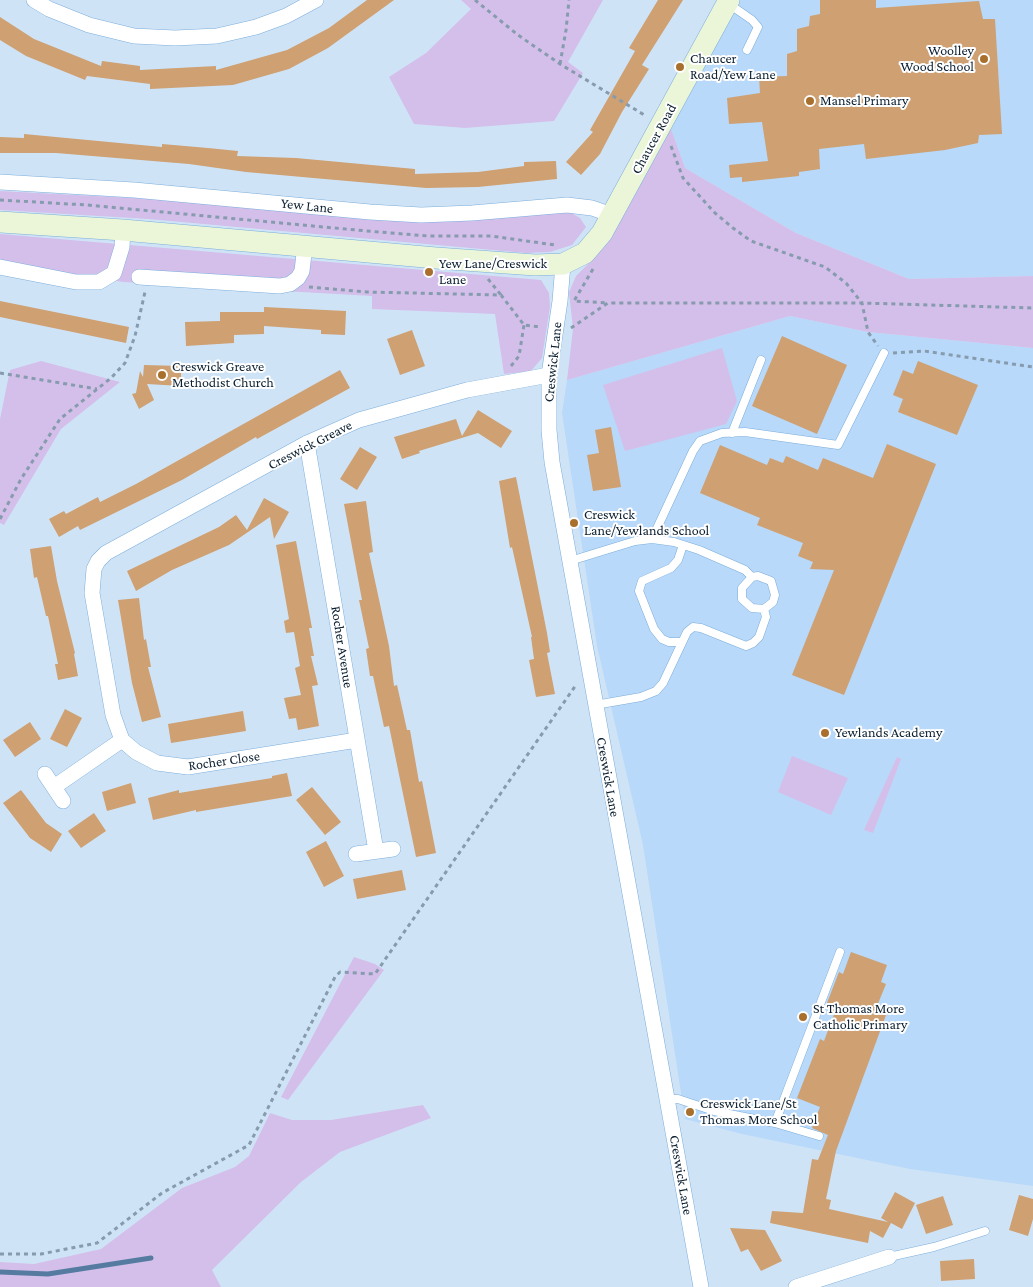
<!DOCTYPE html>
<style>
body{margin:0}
canvas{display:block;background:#cfe3f6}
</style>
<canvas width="1033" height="1287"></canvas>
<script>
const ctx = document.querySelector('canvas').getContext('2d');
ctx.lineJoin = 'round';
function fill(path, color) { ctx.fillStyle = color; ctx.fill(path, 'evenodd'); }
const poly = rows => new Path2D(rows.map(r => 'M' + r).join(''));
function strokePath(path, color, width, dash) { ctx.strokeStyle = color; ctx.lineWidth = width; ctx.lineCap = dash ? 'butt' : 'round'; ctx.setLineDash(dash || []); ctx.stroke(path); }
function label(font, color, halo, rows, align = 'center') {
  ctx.font = font + ' "Crimson Pro",serif'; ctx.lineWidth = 4; ctx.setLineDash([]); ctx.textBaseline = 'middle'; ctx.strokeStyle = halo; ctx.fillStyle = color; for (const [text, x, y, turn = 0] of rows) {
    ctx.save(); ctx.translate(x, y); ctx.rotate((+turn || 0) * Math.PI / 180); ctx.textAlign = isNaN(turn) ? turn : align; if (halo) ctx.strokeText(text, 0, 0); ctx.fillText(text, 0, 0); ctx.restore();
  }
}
fill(poly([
 [740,0,1033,0,1033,276,909,279,796,233,685,168,670,126],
 [790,316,868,332,1033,348,1033,1186,910,1169,742,1134,685,1119,643,845,597,646,562,413,567,380]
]), '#b8d9f9');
fill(poly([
 [461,0,603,0,568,62,583,73,554,121,465,128,414,124,389,77,426,53,471,9],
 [670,126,685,168,796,233,909,279,1033,276,1033,348,868,332,790,316,567,380,573,329,569,292,576,276,599,253,632,199],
 [0,191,134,198,434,221,570,212,580,218,586,227,572,245,550,252,526,253,148,219,0,210],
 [0,234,541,280,549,293,550,307,542,358,531,371,504,374,495,314,372,309,372,296,123,282,0,262],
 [722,348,737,401,726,424,625,451,603,385],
 [41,361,120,382,61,429,4,525,0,523,0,419,10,370],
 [792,756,848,778,831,815,778,792],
 [897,757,901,759,873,833,864,830],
 [354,957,375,964,384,970,288,1100,281,1097],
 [423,1105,431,1118,340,1152,301,1182,212,1270,221,1287,0,1287,0,1262,34,1264,101,1249,182,1188,235,1167,249,1156,270,1113,292,1120,331,1120]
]), '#d4bfeb');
strokePath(poly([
 [0,1272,48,1274,151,1258]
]), '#557ca0', 5);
fill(poly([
 [367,0,394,0,328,48,289,69,233,85,150,89,150,84,87,76,85,80,26,56,0,40,0,17,34,39,101,66,102,61,140,66,140,70,216,66,216,70,287,50,329,28],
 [658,0,683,0,642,65,649,69,622,112,600,154,581,175,566,162,593,132,590,130,635,51,629,48],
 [820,0,876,0,876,8,979,1,983,19,995,19,1002,134,979,135,978,143,945,150,866,159,864,144,819,149,820,169,799,172,799,176,742,182,742,177,730,178,729,165,768,161,762,122,729,124,727,98,760,93,759,77,787,76,787,54,797,51,797,29,809,26,810,16,820,14],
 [24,134,162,147,162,144,208,148,238,151,237,156,296,158,415,169,415,174,478,172,524,166,524,162,556,161,557,179,478,187,426,188,246,172,189,164,56,153,0,153,0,137,24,138],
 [0,301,129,327,126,343,0,317],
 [264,307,346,311,345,335,321,334,321,330,264,326,264,334,234,335,234,343,186,346,185,322,220,321,220,312,264,312],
 [412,330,425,366,400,375,387,339],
 [782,336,847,365,817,434,752,406],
 [918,361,978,385,957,435,898,412,903,399,893,395,903,370,913,374],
 [144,365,181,366,181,386,147,384,154,400,139,409,132,394,136,393,140,371,143,377],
 [340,370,350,388,257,439,256,437,182,480,80,530,78,526,59,537,49,519,64,511,66,514,98,497,100,502,136,484],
 [478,410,512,431,501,448,478,433,419,451,420,453,402,459,394,437,456,419,462,436],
 [611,427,621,487,593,491,587,455,599,453,595,430],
 [887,444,936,464,844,695,792,675,834,570,810,569,813,562,798,556,803,543,757,525,760,518,700,493,720,445,767,465,770,458,783,463,786,456,818,470,823,458,873,478],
 [360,447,377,457,357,490,340,479],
 [516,477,547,633,550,652,547,653,555,694,536,697,529,660,534,659,531,637,532,637,512,547,510,548,499,481],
 [264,498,289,512,274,539,270,517,229,545,172,570,136,591,127,571,219,527,236,515,247,530],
 [366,501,373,552,369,553,389,646,394,686,397,685,407,730,410,730,419,782,422,781,436,853,416,857,389,726,384,727,373,676,370,676,366,649,369,648,359,600,362,600,344,504],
 [296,541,312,628,309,628,314,656,311,656,318,685,312,686,319,726,298,730,296,718,289,719,284,698,301,695,295,668,300,666,294,632,286,633,284,621,289,619,276,545],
 [51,546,57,581,75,653,74,654,78,676,58,680,55,664,58,664,48,616,46,616,37,577,34,578,30,549],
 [139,598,144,640,146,639,151,667,148,667,161,717,142,722,132,683,118,600],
 [65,709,82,718,67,747,50,739],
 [243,711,246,731,171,743,168,724],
 [30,722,41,739,15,757,3,740],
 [287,773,292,796,196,812,196,810,153,820,148,798,179,790,179,793,272,778,272,776],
 [131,783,136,803,107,811,102,792],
 [312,787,341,822,325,835,296,800],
 [21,790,46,823,62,834,51,852,30,838,3,803],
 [94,813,106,831,81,848,68,831],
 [326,841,344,876,324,887,306,852],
 [402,870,406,890,357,899,353,879],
 [851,952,887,965,881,982,886,984,875,1011,886,1015,836,1151,826,1199,831,1200,829,1209,888,1222,881,1218,895,1192,915,1203,902,1229,891,1223,883,1238,870,1231,868,1243,770,1223,772,1211,803,1213,812,1159,818,1160,828,1135,812,1128,820,1107,797,1098,820,1039,824,1041,835,1012,825,1008,839,972,843,974],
 [1019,1195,1033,1199,1033,1219,1028,1236,1009,1230],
 [943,1196,953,1225,926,1234,916,1205],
 [730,1228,765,1230,782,1261,761,1271,748,1249,741,1252],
 [974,1259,975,1279,941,1281,940,1261]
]), '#cea072');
const lane = poly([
 [729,4,752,20,758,27,747,50],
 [732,433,761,360],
 [652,539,693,451,700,441,722,433,745,432,838,445,884,353],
 [570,561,635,541,652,539,674,542,699,550,745,570,752,577,758,576,771,581,775,595,773,602,764,609,752,608,742,599,742,588,752,577],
 [682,642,669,642,662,639,654,629,639,591,642,581,671,568,678,560,683,545],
 [595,705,641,697,656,691,663,683,687,632,693,627,701,628,746,646,753,643,759,637,766,617,764,609],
 [667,1099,678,1099,714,1111,775,1123,819,1136],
 [775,1123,840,952],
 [889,1257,934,1247,985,1231]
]);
const street = poly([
 [34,0,49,9,89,25,134,36,175,38,217,36,256,27,286,16,316,0],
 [0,182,134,190,370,212,421,215,472,213,567,205,592,208,612,215],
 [563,264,560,301,549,375,549,430,552,462,701,1287],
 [0,267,76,282,99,282,114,273,122,247,123,230],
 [139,277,280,286,290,284,298,278,302,271,305,245],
 [307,443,376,851],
 [357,740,188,767,157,763,136,752,122,740,113,715,92,593,94,569,98,561,106,553,307,443,359,420,467,390,549,375],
 [45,774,63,801],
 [54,787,122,740],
 [356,854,393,849],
 [796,1287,889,1257]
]);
const secondary = poly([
 [0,222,123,230,436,258,535,265,563,264,585,253,602,233,729,0]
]);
strokePath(lane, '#7caedb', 9);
strokePath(street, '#7caedb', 16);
strokePath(secondary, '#7caedb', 22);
strokePath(poly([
 [475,0,518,35,560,64,646,116],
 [560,64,566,30,569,0],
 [671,146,683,178,715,213,733,228,751,241,825,267,846,283,862,303,868,332,878,346],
 [0,200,87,205,367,231,428,236,491,236,555,245],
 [593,269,574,301,608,303],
 [488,279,501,295],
 [309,287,367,292,501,295,524,325,541,327],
 [571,328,608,303,862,303,1033,308],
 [893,353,924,351,1033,367],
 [511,366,519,356,524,325],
 [0,373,97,389],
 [0,519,21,479,60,419,111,378,125,363,135,336,145,292],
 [0,1254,41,1254,97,1243,162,1193,249,1145,335,977,340,972,375,974,576,685]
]), '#879bae', 3, [4, 4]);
strokePath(lane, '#fff', 8);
strokePath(street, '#fff', 15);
strokePath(secondary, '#ebf6d9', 21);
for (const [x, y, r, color] of [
 [984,59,5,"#a86f2d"],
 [680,67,5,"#a86f2d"],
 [810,101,5,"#a86f2d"],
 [429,272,5,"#a86f2d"],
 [162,375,5,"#a86f2d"],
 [574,523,5,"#a86f2d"],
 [825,733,5,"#a86f2d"],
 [803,1017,5,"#a86f2d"],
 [690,1112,5,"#a86f2d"]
]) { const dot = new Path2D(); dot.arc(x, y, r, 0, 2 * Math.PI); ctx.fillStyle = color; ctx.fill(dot); strokePath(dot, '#fff', 2); }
label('14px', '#0c2031', '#fff', [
 ["Woolley",974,51,"right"],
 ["Wood School",974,67,"right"],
 ["Chaucer",690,59],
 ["Road/Yew Lane",690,75],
 ["Mansel Primary",820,101],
 ["Yew Lane/Creswick",439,264],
 ["Lane",439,280],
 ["Creswick Greave",172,367],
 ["Methodist Church",172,383],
 ["Creswick",584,515],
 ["Lane/Yewlands School",584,531],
 ["Yewlands Academy",835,733],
 ["St Thomas More",813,1009],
 ["Catholic Primary",813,1025],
 ["Creswick Lane/St",700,1104],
 ["Thomas More School",700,1120]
], 'left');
label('14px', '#0c2031', '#fff', [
 ["Chaucer Road",654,139,-61],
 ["Yew Lane",307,206,6],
 ["Creswick Lane",553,362,-84],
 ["Creswick Greave",310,445,-27],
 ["Rocher Avenue",342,647,81],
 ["Rocher Close",224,761,-8],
 ["Creswick Lane",608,777,80],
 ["Creswick Lane",681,1175,80]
]);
</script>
